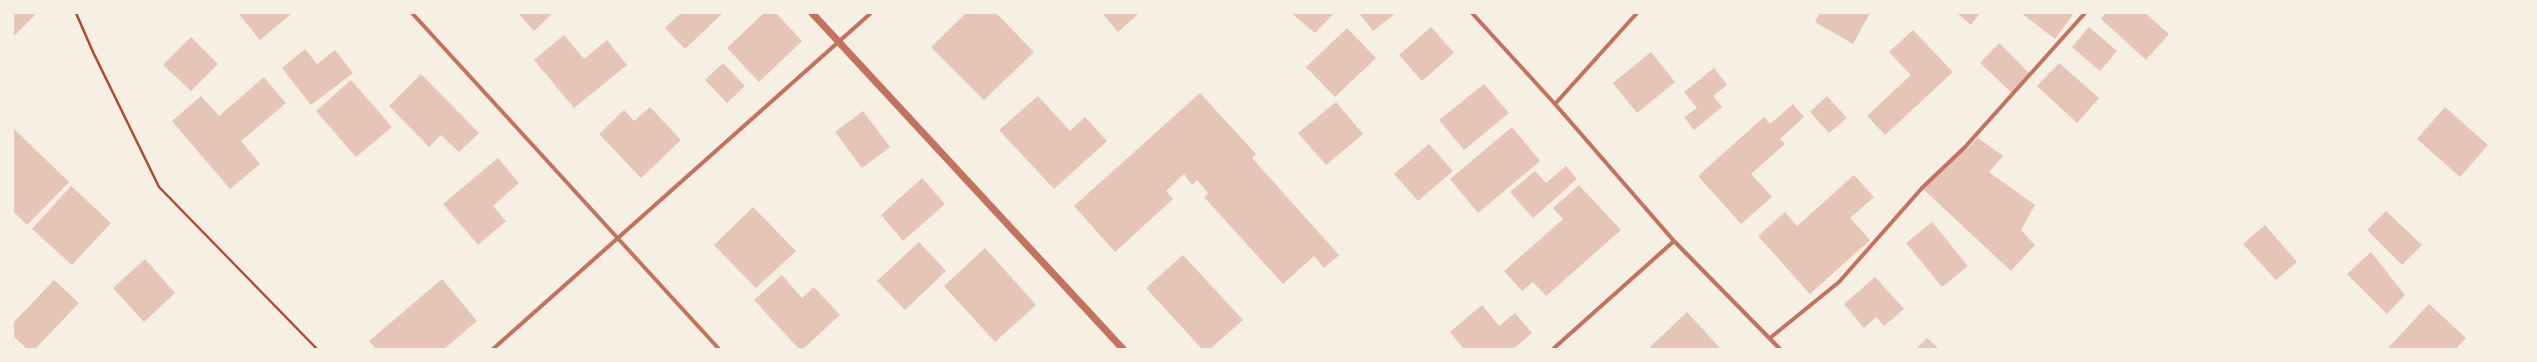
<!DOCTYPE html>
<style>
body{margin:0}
#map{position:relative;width:2537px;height:362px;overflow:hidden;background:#f6efe4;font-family:"PT Sans",sans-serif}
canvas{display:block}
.frame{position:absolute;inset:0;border:14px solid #f6efe4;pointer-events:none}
</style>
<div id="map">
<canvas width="2537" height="362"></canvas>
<div class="frame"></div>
</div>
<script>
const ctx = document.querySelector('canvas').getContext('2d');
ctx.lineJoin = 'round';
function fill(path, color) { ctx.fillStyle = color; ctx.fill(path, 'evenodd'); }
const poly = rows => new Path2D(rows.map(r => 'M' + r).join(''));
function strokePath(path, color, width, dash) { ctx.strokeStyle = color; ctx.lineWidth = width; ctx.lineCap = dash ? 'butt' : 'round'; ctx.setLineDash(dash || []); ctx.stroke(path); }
fill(poly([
 [13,13,37,13,13,37],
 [238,13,292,13,260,40],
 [553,13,534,31,519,14,520,13],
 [681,13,723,13,685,49,665,28],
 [764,13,776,13,802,41,759,82,727,48],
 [966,13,996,13,1034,52,984,100,931,47],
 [1102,13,1139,13,1118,32],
 [1291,13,1334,13,1315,33],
 [1359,13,1396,13,1373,31],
 [1820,13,1870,13,1853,44,1815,22],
 [1957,13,1980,13,1971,25],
 [2021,13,2074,13,2055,39],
 [2106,13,2145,13,2169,34,2146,60,2101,19],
 [1431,27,1454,53,1422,81,1399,55],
 [2089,27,2117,51,2100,71,2072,47],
 [1347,28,1376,58,1335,97,1306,67],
 [1913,30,1953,72,1885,135,1867,116,1911,75,1889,52],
 [564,35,584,59,607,40,627,65,574,108,534,60],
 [191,37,218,64,191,91,163,65],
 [1999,43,2030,74,2012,93,1980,63],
 [305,49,317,64,335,50,353,73,311,105,282,68],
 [1651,52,1675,82,1637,113,1613,83],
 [723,63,745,86,727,103,705,80],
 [2059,63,2099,98,2077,123,2037,86],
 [1714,68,1727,85,1713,96,1722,107,1694,130,1684,117,1697,108,1684,92],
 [421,74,479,133,459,152,441,135,429,147,389,106],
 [264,77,286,103,241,141,260,164,230,189,172,121,201,96,219,116],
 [351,80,392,127,356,157,316,111],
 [1484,84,1509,113,1464,150,1439,120],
 [1200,93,1256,154,1252,158,1339,255,1324,268,1314,256,1283,284,1204,197,1208,193,1197,180,1192,185,1184,174,1166,191,1173,199,1115,252,1074,206],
 [1038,96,1070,131,1085,117,1107,141,1054,189,999,130],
 [1827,96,1847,118,1829,133,1810,112],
 [1336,102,1363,134,1326,165,1298,133],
 [1793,104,1804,117,1780,139,1785,144,1751,174,1772,197,1741,224,1698,176,1764,117,1770,124],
 [650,107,681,140,641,178,599,134,624,110,634,121],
 [2445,107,2488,145,2460,177,2417,139],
 [863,111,890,147,862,168,835,132],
 [1512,127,1540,161,1478,213,1450,179],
 [13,128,69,182,27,225,13,211],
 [1978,138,2003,156,1989,172,2035,205,2021,230,2035,245,2011,271,1922,188],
 [1429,144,1453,171,1418,201,1394,174],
 [498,158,519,183,493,206,506,221,478,245,443,204],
 [1566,166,1577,179,1533,218,1510,192,1535,171,1546,183],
 [1854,175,1874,197,1850,218,1870,240,1810,294,1758,236,1785,212,1797,226],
 [922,178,945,204,903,241,881,215],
 [1579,185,1621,230,1546,296,1533,282,1522,291,1504,271,1563,219,1553,208],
 [71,186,111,223,72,265,32,229],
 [753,207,796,251,756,288,714,245],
 [2386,211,2422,245,2402,265,2367,230],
 [1932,222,1968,266,1942,287,1906,243],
 [2265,225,2297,262,2276,280,2243,244],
 [919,242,946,271,905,310,877,281],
 [985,248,1036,305,995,342,944,286],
 [2371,252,2405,295,2387,314,2347,274],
 [1183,255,1243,320,1210,349,1202,349,1146,288],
 [145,259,175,293,144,322,113,288],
 [782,275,802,298,814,287,840,315,803,349,799,349,754,300],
 [1875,277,1904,309,1884,326,1876,317,1864,328,1844,304],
 [442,279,477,321,444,349,376,349,369,341],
 [54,280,79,303,35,349,27,349,13,336,13,323],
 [2429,304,2466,338,2456,349,2387,349],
 [1482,305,1499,326,1515,313,1532,333,1513,349,1464,349,1450,332],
 [1687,312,1720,348,1648,349],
 [1927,338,1939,349,1916,349]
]), '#e6c5b7');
strokePath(poly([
 [76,13,93,52,159,187,317,349]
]), '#b5482f', 2.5);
strokePath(poly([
 [412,13,719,349],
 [1472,13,1555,104,1674,241,1780,349],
 [1555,104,1637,13],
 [1770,338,1839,282,1922,188,1965,147,2085,13],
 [493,349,871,13],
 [1553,349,1674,241]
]), '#c5725c', 4);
strokePath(poly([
 [812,13,1123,349]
]), '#c5725c', 7);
</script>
